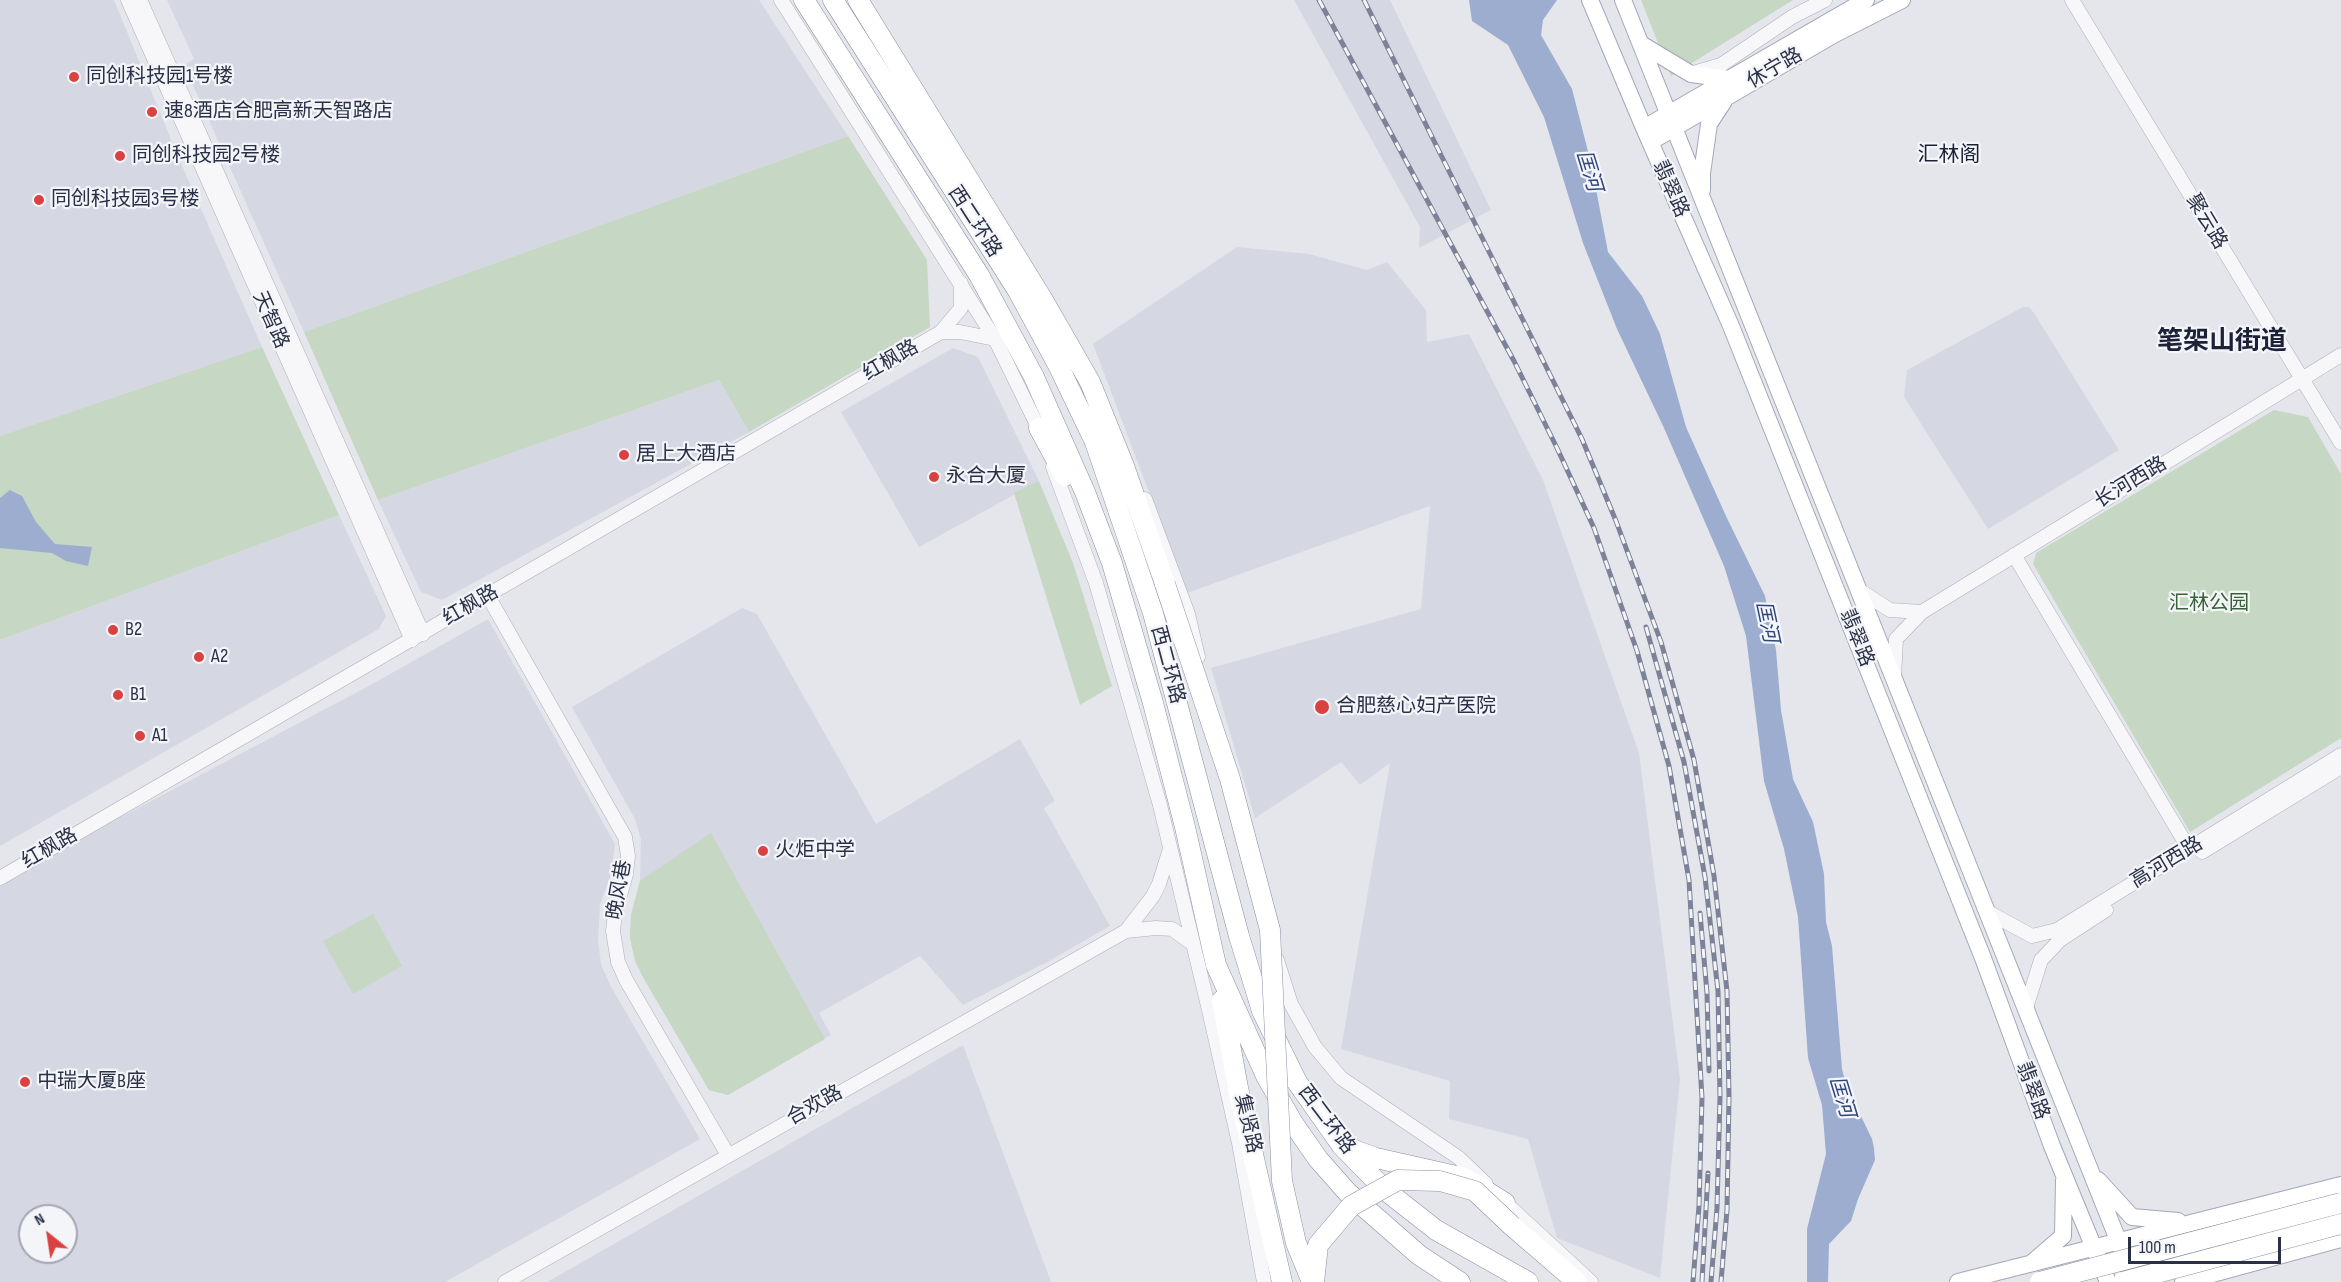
<!DOCTYPE html>
<meta charset="utf-8">
<style>
body{margin:0}
#map{position:relative;width:2341px;height:1282px;overflow:hidden;background:#e4e6ec;font-family:"Sofia Sans Condensed",sans-serif}
canvas{display:block}
.north{position:absolute;left:18px;top:1204px;width:60px;height:60px;box-sizing:border-box;background:#f4f5f9;border:2px solid #a3a6b1;border-radius:50%;rotate:330deg;font-size:16px;font-weight:700;line-height:24px;text-align:center;color:#2a3046}
.north::after{content:'';display:block;margin:auto;width:21px;height:27px;background:#d94241;clip-path:polygon(50% 0,100% 100%,50% 72%,0 100%)}
.scale{position:absolute;left:2128px;top:1237px;width:153px;height:27px;box-sizing:border-box;border:3px solid #2a3046;border-top:0;padding-left:8px;font-size:18px;line-height:21px;white-space:nowrap;color:#2a3046;-webkit-text-stroke:4px #f4f5f9;paint-order:stroke}
</style>
<div id="map">
<canvas width="2341" height="1282"></canvas>
<div class="north">N</div>
<div class="scale">100 m</div>
</div>
<script>
const ctx = document.querySelector('canvas').getContext('2d');
ctx.lineJoin = 'round';
function fill(path, color) { ctx.fillStyle = color; ctx.fill(path, 'evenodd'); }
const poly = rows => new Path2D(rows.map(r => 'M' + r).join(''));
function strokePath(path, color, width, dash) { ctx.strokeStyle = color; ctx.lineWidth = width; ctx.lineCap = dash ? 'butt' : 'round'; ctx.setLineDash(dash || []); ctx.stroke(path); }
function label(font, color, halo, rows, align = 'center') {
  ctx.font = font + ' "Sofia Sans Condensed","Noto Sans SC",sans-serif'; ctx.lineWidth = 4.5; ctx.setLineDash([]); ctx.textBaseline = 'middle'; ctx.strokeStyle = halo; ctx.fillStyle = color; for (const [text, x, y, turn = 0] of rows) {
    ctx.save(); ctx.translate(x, y); ctx.rotate((+turn || 0) * Math.PI / 180); ctx.textAlign = isNaN(turn) ? turn : align; if (halo) ctx.strokeText(text, 0, 0); ctx.fillText(text, 0, 0); ctx.restore();
  }
}
fill(poly([
 [0,0,114,0,179,159,262,347,0,436],
 [167,0,759,0,848,136,304,332,184,65,194,59],
 [1294,0,1390,0,1491,210,1419,248,1420,227],
 [1237,247,1309,254,1367,270,1387,262,1426,310,1427,342,1469,334,1543,480,1639,753,1680,1079,1660,1278,1557,1238,1528,1139,1449,1119,1450,1081,1341,1049,1390,763,1360,785,1341,762,1255,818,1211,668,1421,609,1430,506,1187,593,1093,344],
 [2023,307,2029,307,2034,313,2119,450,1988,529,1904,397,1907,370],
 [953,348,978,357,1039,481,919,547,841,412],
 [719,380,749,432,442,600,421,592,378,500],
 [339,515,386,616,379,629,0,846,0,640],
 [742,608,757,614,876,824,1020,739,1055,801,1044,808,1110,926,1049,961,963,1005,920,956,819,1013,831,1035,728,1095,709,1090,644,979,635,961,630,938,631,915,640,881,641,840,635,819,572,707],
 [488,619,615,844,611,874,600,905,598,941,601,964,610,985,700,1139,445,1282,0,1282,0,886,100,828,367,687],
 [30,1216,66,1216,66,1252,30,1252],
 [963,1045,1051,1282,547,1282]
]), '#d5d8e2');
fill(poly([
 [1641,0,1793,0,1671,76],
 [848,136,927,260,930,327,749,432,719,380,378,500,304,332],
 [262,347,339,515,0,640,0,436],
 [2274,410,2308,417,2341,474,2341,738,2190,832,2033,564,2036,553],
 [1039,481,1073,563,1112,686,1080,705,1014,493],
 [711,833,825,1039,728,1095,709,1090,644,979,635,961,630,938,631,915,640,881],
 [373,914,402,966,353,994,323,941]
]), '#c6d7c4');
fill(poly([
 [1469,0,1557,0,1543,20,1541,35,1572,89,1591,163,1608,252,1642,296,1660,334,1686,427,1726,516,1765,596,1776,650,1781,710,1793,779,1813,822,1824,874,1826,922,1832,946,1842,1069,1846,1085,1872,1139,1874,1148,1875,1160,1858,1199,1851,1221,1829,1244,1828,1282,1807,1282,1807,1229,1826,1154,1822,1105,1808,1058,1798,917,1784,849,1764,781,1746,636,1724,566,1664,428,1617,329,1583,243,1544,117,1508,45,1472,21],
 [10,490,22,496,36,522,55,544,92,547,88,566,66,561,52,553,0,548,0,498]
]), '#9cadcf');
const minor = poly([
 [128,0,412,640],
 [140,0,423,634],
 [781,0,995,339,1042,435],
 [2072,0,2341,443],
 [1693,73,1721,65,1792,17,1825,0],
 [941,332,960,332,995,339],
 [1053,467,1096,583,1160,805,1209,1010,1239,1143,1264,1282],
 [1145,499,1188,614,1198,657],
 [2014,555,2189,849],
 [1859,590,1890,610,1922,612,1896,639,1894,677],
 [488,596,625,837,628,856,626,874,615,913,613,931,618,962,626,980,728,1155],
 [1922,612,2341,355],
 [2202,852,2341,767],
 [0,878,941,332,961,308,961,283],
 [1988,912,2032,936,2057,930,2341,755],
 [1126,931,1156,928,1172,929,1193,944],
 [1277,960,1291,1004,1315,1047,1341,1078,1459,1158,1486,1184],
 [2026,1008,2041,960,2060,940,2106,910],
 [1500,1198,1591,1282],
 [505,1282,1126,931,1153,896,1159,884,1169,852]
]);
const major = poly([
 [1590,0,1644,128,1731,326,1983,958,2052,1146,2108,1282],
 [1623,0,2130,1270],
 [1641,44,1691,74,1729,79],
 [1644,128,1866,0],
 [1650,142,1833,35,1902,0],
 [1702,190,1702,173,1709,124,1724,101],
 [2098,1180,2132,1217,2178,1221],
 [2034,1261,2063,1236,2064,1180],
 [1958,1282,2341,1185],
 [2183,1282,2341,1239]
]);
const highway = poly([
 [804,0,979,275,1034,377,1085,492,1112,563,1153,703,1185,827,1216,965,1266,1076,1293,1123,1318,1159,1348,1193,1419,1255,1460,1282],
 [833,0,1018,291,1058,365,1095,442,1153,613,1239,936,1262,1011,1297,1082,1342,1146,1385,1190,1436,1230,1528,1282],
 [858,0,1043,300,1090,382,1124,466,1165,584],
 [1039,428,1065,476],
 [1222,1000,1238,1088,1282,1282],
 [1346,1144,1354,1150,1376,1158,1465,1178,1505,1203],
 [1512,1226,1577,1282]
]);
strokePath(minor, '#acafba', 15);
strokePath(major, '#a2a7b9', 18);
strokePath(highway, '#8a90a4', 21);
strokePath(minor, '#f7f7fa', 14);
strokePath(major, '#fff', 16);
strokePath(highway, '#fff', 20);
const rail = poly([
 [1319,0,1514,361,1557,448,1594,528,1637,651,1669,766,1689,880,1702,1098,1699,1206,1693,1282],
 [1364,0,1582,439,1616,521,1661,642,1694,760,1714,876,1727,991,1729,1097,1727,1210,1721,1282],
 [1646,627,1684,762,1705,877,1718,991,1720,1097,1717,1208,1711,1282],
 [1700,913,1707,993,1709,1071],
 [1702,1282,1708,1173]
]);
strokePath(rail, '#7c8297', 5);
strokePath(rail, '#f4f5f9', 3, [9]);
const highwayBridge = poly([
 [1165,584,1230,779,1270,930,1282,1181,1296,1243,1312,1282],
 [1314,1282,1318,1245,1351,1206,1398,1180,1440,1181,1475,1191,1512,1226],
 [2040,1282,2341,1203],
 [2123,1282,2341,1224]
]);
strokePath(highwayBridge, '#8a90a4', 21, []);
strokePath(highwayBridge, '#fff', 20);
for (const [x, y, r, color] of [
 [74,77,6,"#d94241"],
 [152,112,6,"#d94241"],
 [120,156,6,"#d94241"],
 [39,200,6,"#d94241"],
 [624,455,6,"#d94241"],
 [934,477,6,"#d94241"],
 [113,630,6,"#d94241"],
 [199,657,6,"#d94241"],
 [118,695,6,"#d94241"],
 [1322,707,8,"#d94241"],
 [140,736,6,"#d94241"],
 [763,851,6,"#d94241"],
 [25,1082,6,"#d94241"]
]) { const dot = new Path2D(); dot.arc(x, y, r, 0, 2 * Math.PI); ctx.fillStyle = color; ctx.fill(dot); strokePath(dot, '#f4f5f9', 2); }
label('20px', '#2a3046', '#f4f5f9', [
 ["休宁路",1775,69,-30],
 ["翡翠路",1670,189,66],
 ["西二环路",974,222,57],
 ["聚云路",2206,222,59],
 ["天智路",270,320,66],
 ["红枫路",891,361,-30],
 ["长河西路",2131,483,-31],
 ["红枫路",471,606,-30],
 ["翡翠路",1856,638,68],
 ["西二环路",1167,665,75],
 ["红枫路",50,849,-30],
 ["高河西路",2167,863,-31],
 ["晚风巷",620,890,-80],
 ["翡翠路",2032,1091,70],
 ["合欢路",815,1106,-29],
 ["西二环路",1326,1120,53],
 ["集贤路",1247,1124,77]
]);
label('20px', '#2a3046', '#f4f5f9', [
 ["同创科技园1号楼",86,77],
 ["速8酒店合肥高新天智路店",164,112],
 ["同创科技园2号楼",132,156],
 ["同创科技园3号楼",51,200],
 ["居上大酒店",636,455],
 ["永合大厦",946,477],
 ["B2",125,630],
 ["A2",211,657],
 ["B1",130,695],
 ["合肥慈心妇产医院",1336,707],
 ["A1",152,736],
 ["火炬中学",775,851],
 ["中瑞大厦B座",37,1082]
], 'left');
label('20px', '#376336', '#f4f5f9', [
 ["汇林公园",2209,604]
]);
label('21px', '#1c2137', '#f4f5f9', [
 ["汇林阁",1949,156]
]);
label('italic 21px', '#30477e', '#f4f5f9', [
 ["匡河",1588,171,73],
 ["匡河",1766,622,78],
 ["匡河",1841,1097,73]
]);
label('bold 26px', '#1c2137', '#f4f5f9', [
 ["笔架山街道",2222,342]
]);
</script>
